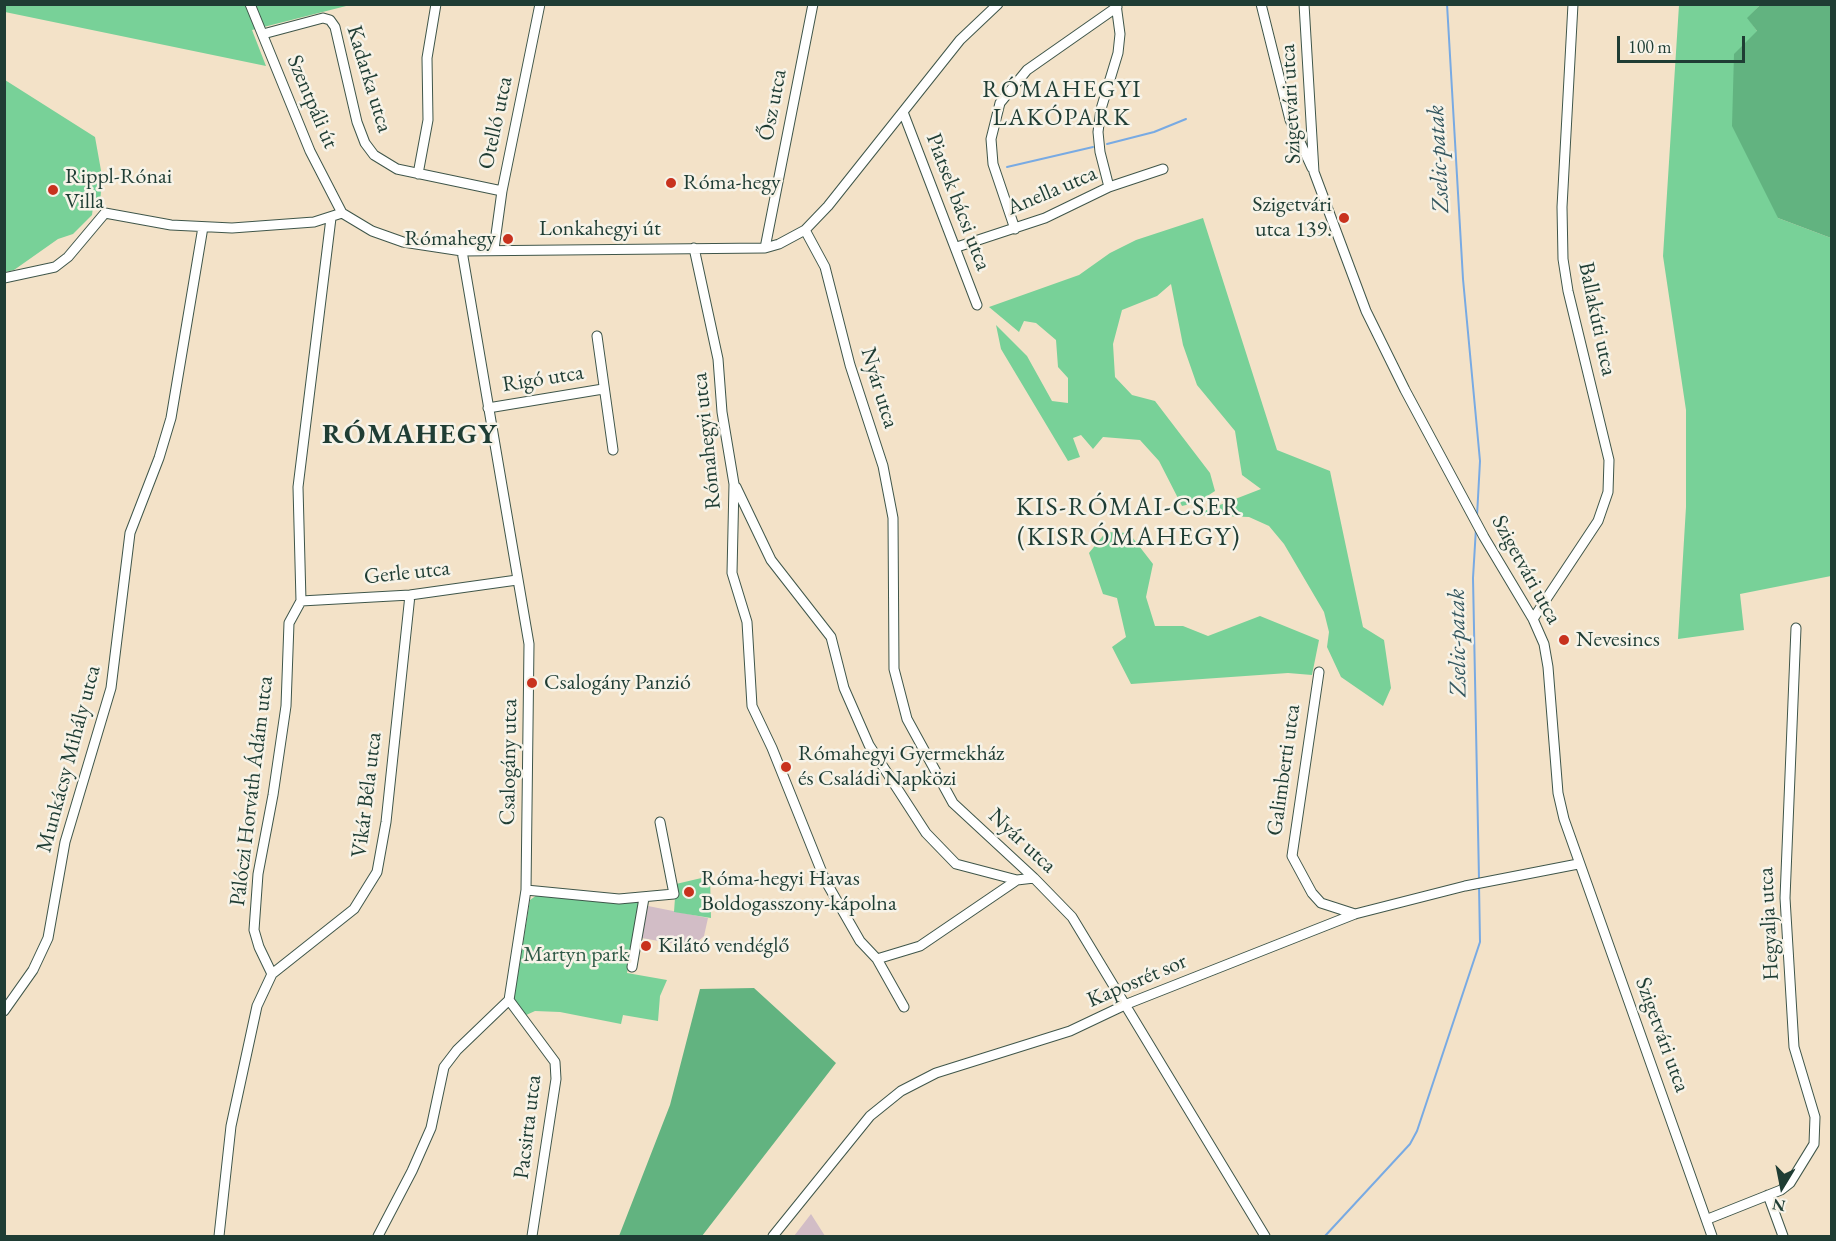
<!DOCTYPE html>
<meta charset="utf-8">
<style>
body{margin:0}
#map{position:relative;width:1836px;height:1241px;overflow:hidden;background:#f3e2c8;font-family:"EB Garamond",serif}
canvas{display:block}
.frame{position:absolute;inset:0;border:6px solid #1f3d34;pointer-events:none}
.north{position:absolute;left:1752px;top:1157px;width:60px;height:60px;-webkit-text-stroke:4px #f7f3e8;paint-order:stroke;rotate:190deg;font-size:16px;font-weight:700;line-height:24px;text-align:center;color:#1f3d34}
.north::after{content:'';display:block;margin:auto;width:21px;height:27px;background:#1f3d34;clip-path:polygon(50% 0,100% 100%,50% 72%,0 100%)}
.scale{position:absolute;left:1617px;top:36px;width:128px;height:27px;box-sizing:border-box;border:3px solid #1f3d34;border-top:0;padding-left:8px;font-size:18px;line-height:21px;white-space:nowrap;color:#1f3d34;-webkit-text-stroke:4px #f7f3e8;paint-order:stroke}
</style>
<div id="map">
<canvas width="1836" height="1241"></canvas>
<div class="frame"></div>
<div class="north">N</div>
<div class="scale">100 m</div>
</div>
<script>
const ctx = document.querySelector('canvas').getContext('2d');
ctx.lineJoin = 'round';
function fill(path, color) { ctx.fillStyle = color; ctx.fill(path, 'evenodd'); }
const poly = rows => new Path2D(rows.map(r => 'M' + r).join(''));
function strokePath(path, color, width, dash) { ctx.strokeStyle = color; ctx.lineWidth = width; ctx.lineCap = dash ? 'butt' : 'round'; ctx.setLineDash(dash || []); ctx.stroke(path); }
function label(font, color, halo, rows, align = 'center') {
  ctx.font = font + ' "EB Garamond",serif'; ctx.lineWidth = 5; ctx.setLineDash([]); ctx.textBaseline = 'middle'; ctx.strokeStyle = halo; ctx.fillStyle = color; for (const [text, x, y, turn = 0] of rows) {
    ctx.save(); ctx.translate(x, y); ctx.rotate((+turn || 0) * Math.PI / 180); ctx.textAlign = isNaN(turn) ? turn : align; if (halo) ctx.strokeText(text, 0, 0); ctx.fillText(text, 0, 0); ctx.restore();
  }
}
fill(poly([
 [648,906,708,918,704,936,692,947,642,938],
 [811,1214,825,1236,794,1236]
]), '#d2bdc6');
fill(poly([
 [4,5,350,5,252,30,266,66,5,12],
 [1679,5,1760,5,1748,18,1757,31,1778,218,1831,238,1831,576,1740,594,1744,630,1678,639,1686,507,1686,410,1663,256],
 [5,80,95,137,102,176,100,205,93,207,92,215,73,234,58,239,14,270,5,272],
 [1203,218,1277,450,1330,471,1363,627,1384,640,1391,688,1383,706,1341,677,1327,647,1329,632,1324,612,1284,544,1269,526,1249,517,1194,515,1261,489,1242,475,1235,431,1197,385,1183,345,1171,284,1157,296,1122,310,1113,344,1115,377,1132,395,1155,401,1210,473,1215,491,1198,502,1182,506,1159,461,1140,440,1103,437,1093,449,1081,435,1073,438,1080,457,1068,461,1001,349,996,325,1027,356,1052,401,1068,403,1068,378,1058,367,1056,340,1036,323,1024,321,1019,332,989,307,1079,275,1110,253,1136,240],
 [1106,532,1129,533,1153,564,1146,597,1155,626,1183,626,1208,636,1260,616,1319,640,1312,675,1288,673,1131,684,1112,647,1126,637,1117,598,1103,594,1089,553],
 [710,876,711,918,674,912,676,884],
 [537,895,640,903,627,973,667,980,660,996,658,1021,623,1015,621,1024,560,1012,535,1011,524,1016,514,999,530,900]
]), '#78d198');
fill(poly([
 [1760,5,1831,5,1831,238,1778,218,1732,126,1734,54,1757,31,1747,18],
 [754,988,836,1063,702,1236,619,1236,670,1105,700,989]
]), '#62b380');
strokePath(poly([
 [1447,4,1463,279,1480,461,1477,516],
 [1107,144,1154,132,1186,119],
 [1007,167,1093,147],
 [1476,528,1473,578,1479,879],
 [1325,1236,1410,1144,1417,1131,1480,942,1479,885]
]), '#78aae3', 2);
const minor = poly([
 [250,4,310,151,342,213],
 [1261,4,1290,120,1312,168],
 [1304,4,1314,172,1366,311,1405,390,1484,537,1533,619,1544,644,1548,667,1558,793,1564,819,1712,1236],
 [263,34,323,18,330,20,335,27,357,122,365,143,374,155,397,169,502,191],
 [903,112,977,305],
 [418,174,428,120,427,58,436,4],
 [1109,187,1100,152,1098,132,1101,109,1118,53,1120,34,1116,4],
 [1015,229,993,164,991,139,1000,103,1027,70,1117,7],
 [805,230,825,267,850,365,883,466,893,518,894,669,907,719,953,803,1034,878,1072,917,1265,1236],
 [957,247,1045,218,1109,187,1163,169],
 [694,248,718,359,722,412,734,484,732,573,747,622,752,706,772,748,825,880,860,941,877,959,920,946,1017,880,1034,878],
 [765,248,813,4],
 [494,249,502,191,540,4],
 [4,278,55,267,68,257,105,213,171,225,232,228,314,222,342,213,372,231,403,242,462,251,765,248,779,244,805,230,828,206,960,40,998,4],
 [597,336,613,450],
 [488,408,603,389],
 [736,487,771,560,831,637,844,688,869,745,926,833,956,864,1017,880],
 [301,601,410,595,517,580],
 [1533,619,1598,521,1608,492,1609,460,1568,291,1563,259,1562,207,1573,4],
 [1319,672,1292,856,1312,893,1321,903,1355,914],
 [526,890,619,899,674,894,660,822],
 [877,959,904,1007],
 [632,967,644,898],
 [272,974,259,947,254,930,258,874,273,795,286,706,289,623,301,601,298,487,331,218],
 [509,1000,555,1062,556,1079,532,1236],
 [4,1011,33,970,48,938,65,842,111,688,130,533,159,458,171,418,203,227],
 [1768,1195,1783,1236],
 [1708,1219,1781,1190,1790,1183,1814,1144,1815,1117,1794,1047,1785,898,1796,628],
 [219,1236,231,1126,257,1006,272,974,354,909,377,872,386,822,410,595],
 [378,1236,412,1171,431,1128,444,1067,457,1050,509,1000,526,890,529,644,462,251],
 [773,1236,870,1116,901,1091,936,1073,1070,1031,1127,1004,1355,914,1465,886,1578,864]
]);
strokePath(minor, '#3f564a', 11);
strokePath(minor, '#fff', 9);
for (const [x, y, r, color] of [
 [671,183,6,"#c8321e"],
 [53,190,6,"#c8321e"],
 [1344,218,6,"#c8321e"],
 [508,239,6,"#c8321e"],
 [1564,640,6,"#c8321e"],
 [532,683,6,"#c8321e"],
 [786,767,6,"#c8321e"],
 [689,892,6,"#c8321e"],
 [646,946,6,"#c8321e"]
]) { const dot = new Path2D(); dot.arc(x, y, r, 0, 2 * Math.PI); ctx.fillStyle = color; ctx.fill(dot); strokePath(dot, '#f7f3e8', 2); }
label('22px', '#1f3d34', '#f7f3e8', [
 ["Kadarka utca",369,79,73],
 ["Szentpáli út",312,102,67],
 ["Szigetvári utca",1291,104,-93],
 ["Ősz utca",773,105,-79],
 ["Otelló utca",496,123,-78],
 ["Anella utca",1052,191,-23],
 ["Piatsek bácsi utca",958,202,69],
 ["Lonkahegyi út",600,229],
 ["Ballakúti utca",1597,319,78],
 ["Rigó utca",543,379,-9],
 ["Nyár utca",879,388,73],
 ["Rómahegyi utca",707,441,-96],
 ["Szigetvári utca",1526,570,61],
 ["Gerle utca",407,573,-6],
 ["Munkácsy Mihály utca",69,759,-75],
 ["Csalogány utca",509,762,-89],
 ["Galimberti utca",1284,770,-82],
 ["Pálóczi Horváth Ádám utca",252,791,-83],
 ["Vikár Béla utca",367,795,-83],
 ["Nyár utca",1022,841,43],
 ["Hegyalja utca",1769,924,-93],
 ["Kaposrét sor",1137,981,-23],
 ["Szigetvári utca",1662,1035,70],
 ["Pacsirta utca",528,1127,-83]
]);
label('22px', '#1f3d34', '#f7f3e8', [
 ["Rippl-Rónai",65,177],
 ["Villa",65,202],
 ["Róma-hegy",683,183],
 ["Szigetvári",1332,205,"right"],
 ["utca 139.",1332,230,"right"],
 ["Rómahegy",496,239,"right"],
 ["Nevesincs",1576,640],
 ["Csalogány Panzió",544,683],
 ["Rómahegyi Gyermekház",798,754],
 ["és Családi Napközi",798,779],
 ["Róma-hegyi Havas",701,879],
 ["Boldogasszony-kápolna",701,904],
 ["Kilátó vendéglő",658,946]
], 'left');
label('22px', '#315b48', '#f7f3e8', [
 ["Martyn park",576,955]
]);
ctx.letterSpacing = '1.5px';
label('24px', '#1f3d34', '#f7f3e8', [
 ["RÓMAHEGYI",1062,90],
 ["LAKÓPARK",1062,118]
]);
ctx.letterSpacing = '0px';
label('italic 24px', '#355860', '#f7f3e8', [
 ["Zselic-patak",1439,159,-93],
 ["Zselic-patak",1458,643,-91]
]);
ctx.letterSpacing = '1.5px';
label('26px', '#1f3d34', '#f7f3e8', [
 ["KIS-RÓMAI-CSER",1129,508],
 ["(KISRÓMAHEGY)",1129,538]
]);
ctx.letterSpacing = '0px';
ctx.letterSpacing = '1.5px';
label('bold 28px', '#1f3d34', '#f7f3e8', [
 ["RÓMAHEGY",410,435]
]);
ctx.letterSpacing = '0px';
</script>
